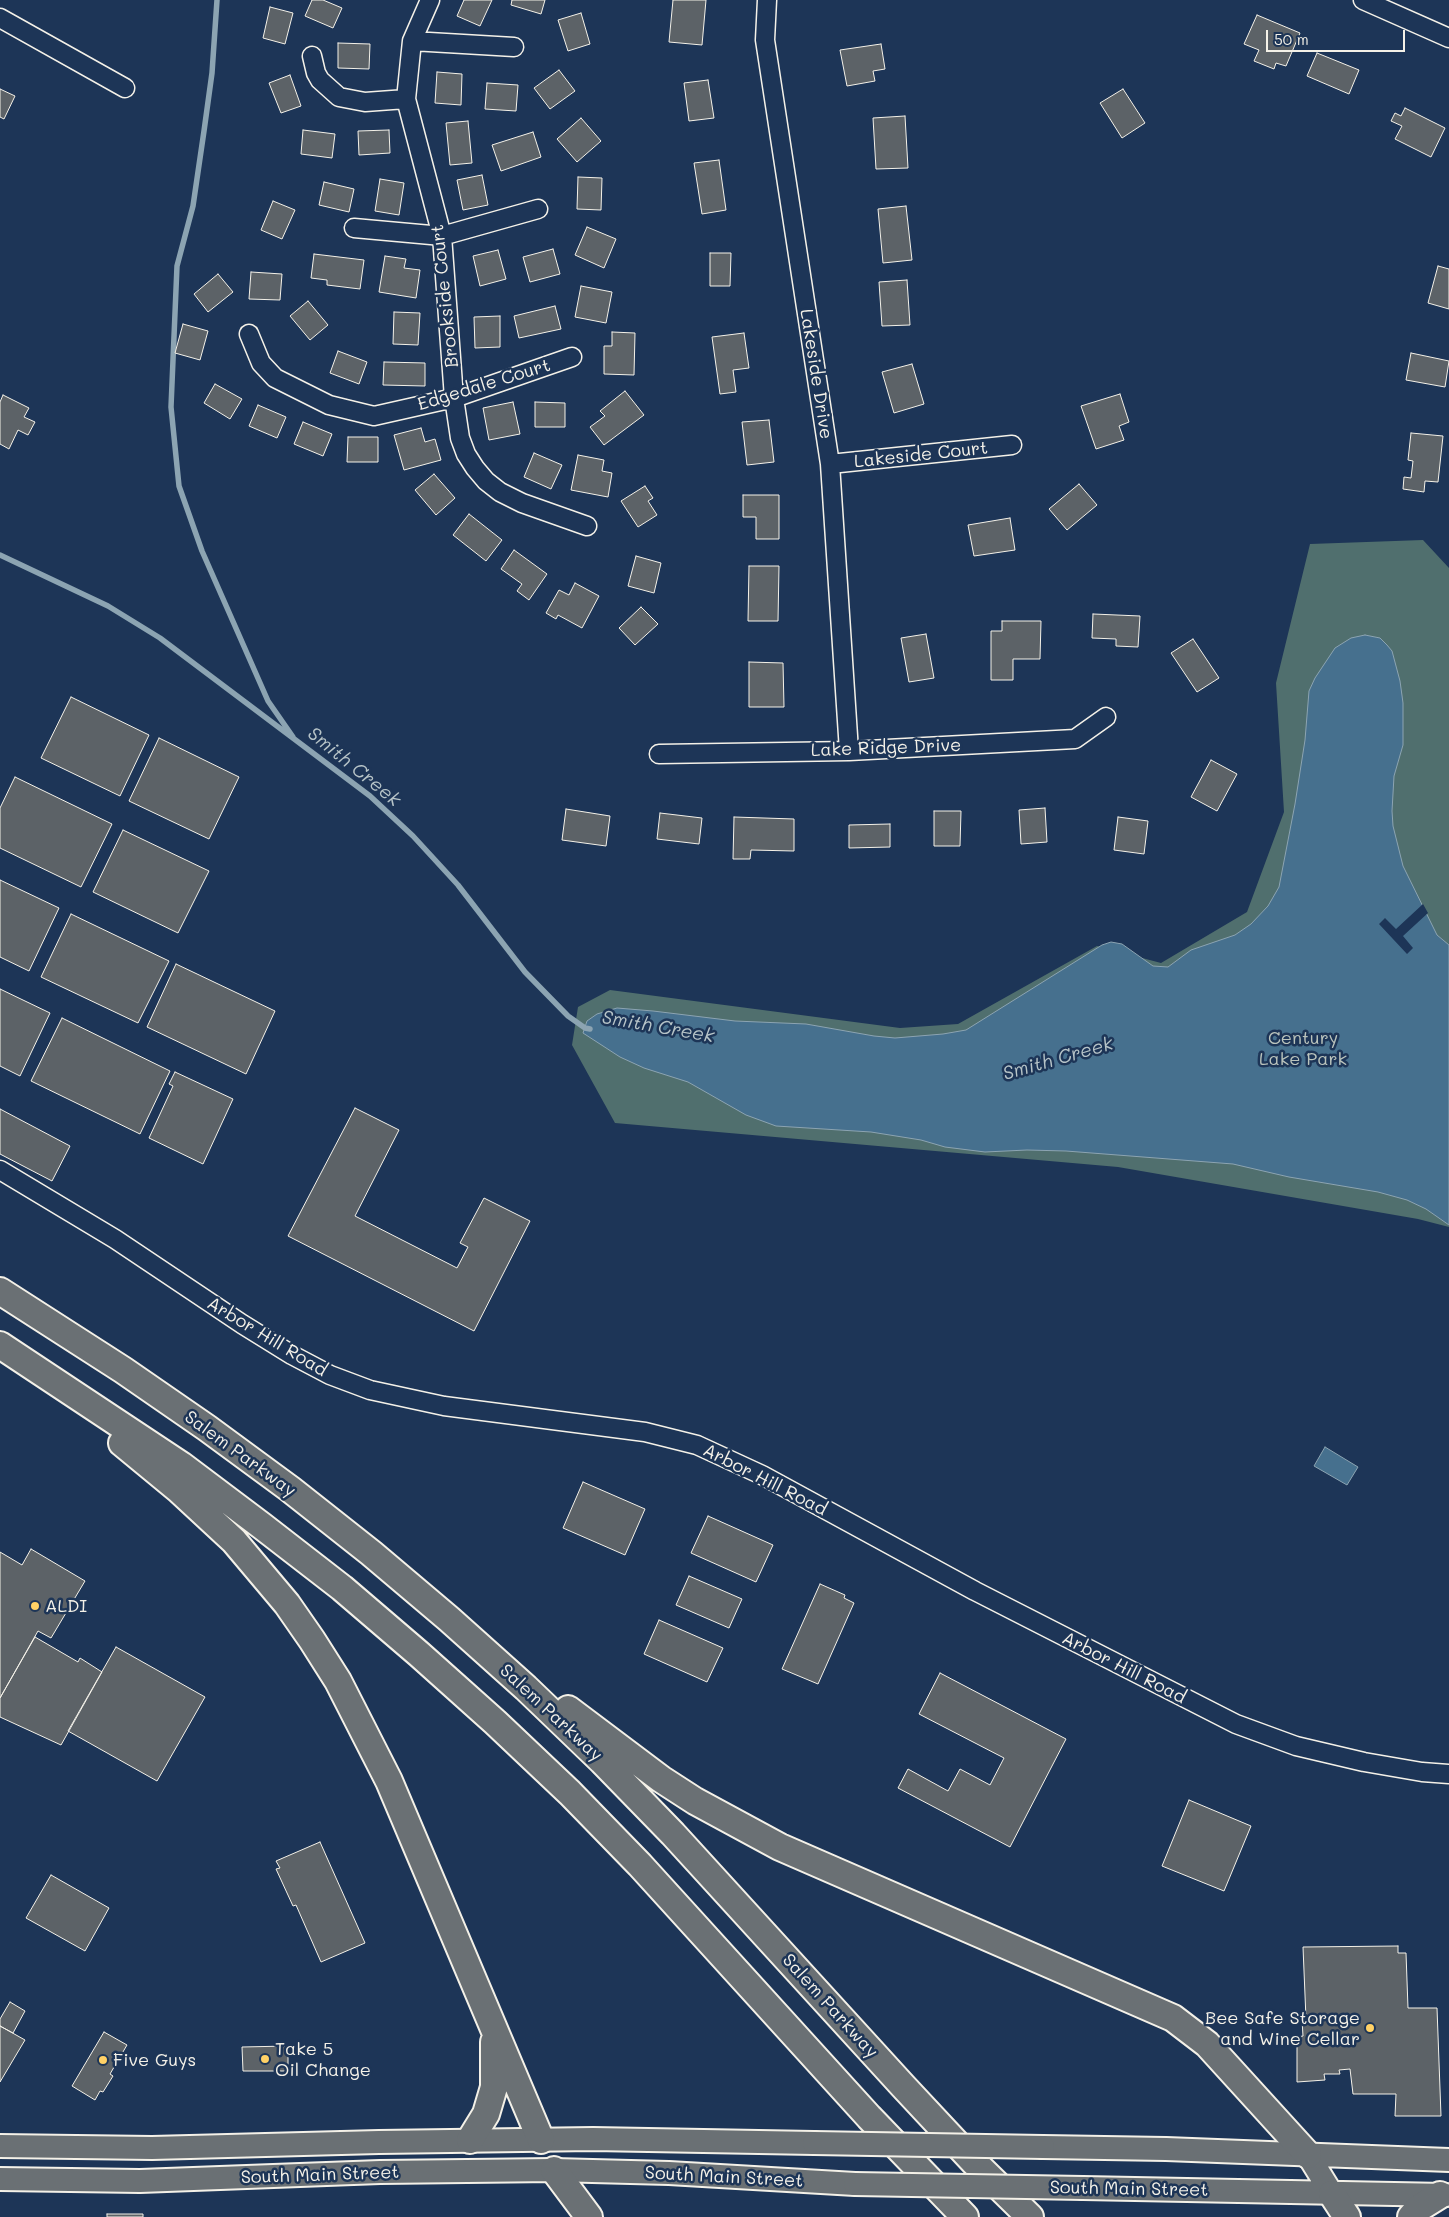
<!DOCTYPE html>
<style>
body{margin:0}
#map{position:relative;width:1449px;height:2217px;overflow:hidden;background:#1d3557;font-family:Mali,sans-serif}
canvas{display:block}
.scale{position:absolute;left:1266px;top:30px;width:139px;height:22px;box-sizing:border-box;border:2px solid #f4f1e8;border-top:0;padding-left:6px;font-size:15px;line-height:18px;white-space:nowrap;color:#f4f1e8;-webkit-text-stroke:4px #1d3557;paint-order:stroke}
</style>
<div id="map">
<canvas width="1449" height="2217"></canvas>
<div class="scale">50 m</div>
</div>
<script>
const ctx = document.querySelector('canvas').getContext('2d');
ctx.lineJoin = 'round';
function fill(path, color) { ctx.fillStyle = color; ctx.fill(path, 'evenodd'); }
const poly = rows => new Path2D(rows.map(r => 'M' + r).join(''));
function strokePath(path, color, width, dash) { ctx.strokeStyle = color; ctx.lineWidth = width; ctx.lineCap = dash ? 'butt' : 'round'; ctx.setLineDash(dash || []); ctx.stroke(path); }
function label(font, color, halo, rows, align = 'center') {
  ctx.font = font + ' Mali,sans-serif'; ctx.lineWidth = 5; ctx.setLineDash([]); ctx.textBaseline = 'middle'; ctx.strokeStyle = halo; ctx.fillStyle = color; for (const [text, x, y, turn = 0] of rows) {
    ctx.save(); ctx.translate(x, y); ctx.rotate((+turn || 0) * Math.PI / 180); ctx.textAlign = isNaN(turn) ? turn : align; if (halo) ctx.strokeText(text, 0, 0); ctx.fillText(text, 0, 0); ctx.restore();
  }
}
fill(poly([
 [1423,540,1449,568,1449,1227,1418,1219,1118,1167,615,1123,572,1045,578,1007,610,990,900,1028,958,1024,1097,946,1161,963,1247,912,1284,812,1276,683,1310,544]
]), '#506f6e');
const water = poly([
 [1365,635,1380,638,1387,645,1392,651,1400,681,1403,703,1403,745,1394,776,1392,811,1393,826,1403,866,1437,935,1449,945,1449,1225,1426,1209,1407,1200,1378,1192,1289,1177,1233,1164,1066,1151,1027,1150,985,1152,945,1147,921,1140,871,1132,776,1126,746,1115,688,1082,644,1068,620,1057,583,1033,587,1021,597,1014,617,1008,653,1011,735,1021,806,1024,874,1036,895,1038,943,1034,966,1030,1102,945,1111,942,1122,944,1153,966,1168,967,1191,950,1235,935,1251,924,1268,906,1279,887,1295,804,1305,740,1309,691,1315,678,1335,648,1351,638,1365,635],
 [1325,1447,1358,1467,1347,1485,1314,1466,1325,1447]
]);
fill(water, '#46708e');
strokePath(water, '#8ca4b2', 1);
fill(poly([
 [1423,904,1428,913,1403,936,1413,948,1407,954,1379,924,1385,918,1396,929]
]), '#1d3557');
strokePath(poly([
 [217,0,212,73,204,131,193,206,177,266,171,407,179,486,202,551,268,701,293,737],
 [0,555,108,606,160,638,370,796,413,836,458,885,525,972,568,1016,585,1028,590,1029]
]), '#8ca4b2', 5.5);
const building = poly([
 [312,0,323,0,342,8,333,28,305,16,312,0],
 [464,0,492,0,480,26,457,16,464,0],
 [512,0,545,0,541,14,511,5,512,0],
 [673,0,706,0,702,45,669,42,673,0],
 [270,7,293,13,285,44,263,38,270,7],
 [581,13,590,44,568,51,558,20,581,13],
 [1257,15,1300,33,1286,66,1276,63,1274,69,1254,61,1259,50,1244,44,1257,15],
 [338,43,370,44,369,69,338,68,338,43],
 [881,44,885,69,873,71,875,81,847,86,840,50,881,44],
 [1317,53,1359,70,1349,94,1307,76,1317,53],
 [559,70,575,91,550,109,534,88,559,70],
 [437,72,462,74,461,105,435,103,437,72],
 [290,75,301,106,281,113,269,83,290,75],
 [708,80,714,118,689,121,684,83,708,80],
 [487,83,518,85,516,111,485,109,487,83],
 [0,89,15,96,4,119,0,117,0,89],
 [1123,89,1145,123,1122,138,1100,103,1123,89],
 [1405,108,1445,128,1431,157,1395,139,1402,126,1391,121,1395,113,1401,116,1405,108],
 [905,116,908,168,876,169,873,118,905,116],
 [581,118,601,141,577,162,557,139,581,118],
 [468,121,472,163,450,165,446,123,468,121],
 [303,130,335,134,332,158,301,154,303,130],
 [389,130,390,153,359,155,358,131,389,130],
 [533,132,541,157,501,171,492,145,533,132],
 [719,160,726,210,702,214,694,163,719,160],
 [482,175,488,205,463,210,457,180,482,175],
 [578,177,602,178,601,210,577,209,578,177],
 [380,179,404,183,399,215,375,211,380,179],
 [324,182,354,189,349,212,319,205,324,182],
 [273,201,295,210,282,239,261,230,273,201],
 [906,206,912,260,883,263,878,209,906,206],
 [587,227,616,239,604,268,575,255,587,227],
 [553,249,560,274,530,282,523,257,553,249],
 [498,250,506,279,480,286,473,256,498,250],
 [710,253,731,253,730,286,710,286,710,253],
 [314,254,364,260,360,289,327,285,327,280,311,278,314,254],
 [385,256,406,259,404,268,420,270,416,298,379,292,385,256],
 [1438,266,1449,269,1449,309,1428,303,1438,266],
 [251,272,282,274,280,300,249,299,251,272],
 [218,274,233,292,208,312,194,294,218,274],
 [907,280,910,325,882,326,879,282,907,280],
 [581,286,612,292,606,323,575,317,581,286],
 [308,301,328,325,310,340,290,316,308,301],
 [555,306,561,329,519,338,514,316,555,306],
 [394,312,420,313,418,345,393,344,394,312],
 [500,316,500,347,475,348,474,317,500,316],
 [183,324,208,331,200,360,175,353,183,324],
 [612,332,635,333,634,375,604,374,604,346,612,346,612,332],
 [744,333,749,368,733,370,736,392,720,394,712,337,744,333],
 [338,351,367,362,359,384,330,373,338,351],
 [1411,353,1449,361,1445,387,1406,380,1411,353],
 [384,362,425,363,425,386,383,385,384,362],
 [912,364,924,404,894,413,882,372,912,364],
 [215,384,242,399,230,419,204,403,215,384],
 [625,391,644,415,604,445,590,427,605,416,600,411,625,391],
 [1120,394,1129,422,1119,426,1124,440,1096,449,1081,406,1120,394],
 [3,395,29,408,24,417,35,422,28,435,18,430,9,449,0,444,0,402,3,395],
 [513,402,520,434,489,440,483,408,513,402],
 [535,402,565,403,565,427,535,427,535,402],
 [258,405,286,417,277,438,249,426,258,405],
 [769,420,774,462,747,465,742,422,769,420],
 [303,422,332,434,323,456,294,444,303,422],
 [421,428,425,442,435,439,441,460,404,470,394,435,421,428],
 [1411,433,1443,436,1438,482,1425,481,1424,492,1403,489,1404,477,1411,478,1413,461,1408,460,1411,433],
 [348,437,378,437,378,462,347,462,348,437],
 [534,453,562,465,551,489,524,477,534,453],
 [578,455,604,460,602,471,612,473,608,497,571,490,578,455],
 [434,474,455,498,436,515,415,490,434,474],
 [1079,484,1097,505,1067,530,1049,509,1079,484],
 [645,486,653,498,648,501,657,515,638,527,621,501,645,486],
 [743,495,779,495,779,539,756,539,756,517,743,517,743,495],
 [469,514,502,540,486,561,453,535,469,514],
 [1010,518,1015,550,974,556,968,525,1010,518],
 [514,550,547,574,529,600,517,591,522,584,501,569,514,550],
 [636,556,661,563,654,593,628,586,636,556],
 [749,566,779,566,778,621,748,621,749,566],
 [575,583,599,596,582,628,558,615,556,619,546,613,559,590,569,595,575,583],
 [641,607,658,624,635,645,619,628,641,607],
 [1093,614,1140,616,1138,647,1116,646,1116,639,1092,638,1093,614],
 [1002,621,1041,621,1040,659,1013,659,1013,680,991,680,991,631,1002,631,1002,621],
 [926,634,934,678,909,682,901,638,926,634],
 [1193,639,1219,678,1197,692,1171,653,1193,639],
 [749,662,783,663,784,707,749,707,749,662],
 [71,697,149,735,120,796,41,758,71,697],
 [159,738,239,777,209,839,129,801,159,738],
 [1211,760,1237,774,1217,811,1191,797,1211,760],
 [15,777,112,824,81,887,0,848,0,808,15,777],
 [1045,808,1047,842,1021,844,1019,810,1045,808],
 [566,809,610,816,606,846,562,840,566,809],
 [934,811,961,811,960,846,934,846,934,811],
 [660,813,702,818,699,844,657,839,660,813],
 [734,817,794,819,794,851,751,850,750,859,733,859,734,817],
 [1118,817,1148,821,1144,854,1114,850,1118,817],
 [890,824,890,847,849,848,849,825,890,824],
 [123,830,209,871,178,933,93,892,123,830],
 [0,880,59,908,29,971,0,957,0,880],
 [71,914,169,961,138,1023,41,977,71,914],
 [176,964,275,1011,246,1074,147,1027,176,964],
 [0,989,50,1013,20,1076,0,1066,0,989],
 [62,1018,170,1071,140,1134,31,1081,62,1018],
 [175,1072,233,1099,203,1164,149,1138,173,1086,169,1084,175,1072],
 [355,1108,399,1130,355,1216,457,1268,468,1247,460,1243,484,1198,530,1221,474,1331,288,1236,355,1108],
 [0,1109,70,1146,52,1181,0,1154,0,1109],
 [583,1482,645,1509,625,1555,563,1528,583,1482],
 [708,1516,773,1545,756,1582,691,1553,708,1516],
 [31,1549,85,1581,51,1638,38,1631,0,1698,0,1552,22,1565,31,1549],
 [689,1576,742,1599,729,1628,676,1605,689,1576],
 [820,1584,845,1595,844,1598,854,1603,818,1684,782,1669,820,1584],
 [659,1620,723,1648,707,1682,644,1654,659,1620],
 [35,1637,78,1662,80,1658,102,1672,61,1745,0,1717,0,1698,35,1637],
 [116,1647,205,1697,157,1781,68,1731,116,1647],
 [940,1673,1066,1739,1010,1847,898,1788,908,1769,948,1791,960,1769,990,1785,1004,1758,919,1714,940,1673],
 [1189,1800,1251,1826,1224,1891,1162,1866,1189,1800],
 [320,1842,365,1943,321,1962,296,1905,293,1906,276,1869,280,1868,276,1861,320,1842],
 [51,1875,109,1908,85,1951,26,1918,51,1875],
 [1398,1946,1398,1953,1406,1953,1408,2008,1437,2008,1441,2116,1395,2116,1396,2094,1353,2094,1350,2069,1339,2070,1340,2074,1324,2074,1325,2080,1297,2082,1297,2037,1303,2036,1302,2020,1306,2019,1303,1947,1398,1946],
 [10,2002,25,2011,13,2033,0,2026,0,2019,10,2002],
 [0,2026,25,2040,0,2082,0,2026],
 [104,2032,127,2045,110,2074,113,2076,103,2092,100,2091,95,2100,72,2086,104,2032],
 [288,2046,288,2071,243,2071,242,2047,288,2046],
 [107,2214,143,2214,143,2217,107,2217,107,2214]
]);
fill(building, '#5c6267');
strokePath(building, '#f4f1e8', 1);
const minor = poly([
 [430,0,412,41,406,99,442,236,454,398,460,438,466,454,475,468,486,481,500,492,522,503,587,526],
 [767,0,765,40,830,464,849,751],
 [1363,0,1449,38],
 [0,18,125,88],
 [412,41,514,47],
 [312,56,316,73,320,80,339,97,365,102,406,99],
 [354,228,442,236,538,209],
 [249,334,261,363,275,378,329,405,374,416,454,398,572,357],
 [830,464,1012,445],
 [659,754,849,751,1075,739,1106,717],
 [0,1170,115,1239,242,1324,292,1355,330,1375,370,1390,444,1406,645,1432,697,1445,762,1475,975,1591,1236,1724,1296,1746,1364,1762,1422,1772,1449,1774]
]);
const major = poly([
 [0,2146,152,2148,379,2142,593,2139,814,2143],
 [1043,2147,1166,2149,1449,2160],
 [1308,2155,1332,2194],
 [0,2179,140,2181,380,2172,554,2170,669,2173,855,2184],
 [1083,2188,1446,2195]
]);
const highway = poly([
 [0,1291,123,1370,207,1428,290,1489,371,1553,449,1619,526,1688,602,1761,673,1834,903,2086,973,2161,1030,2217],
 [0,1345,181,1465,262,1526,342,1588,419,1654,495,1722,570,1793,640,1865,869,2117,965,2217],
 [122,1443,179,1490,234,1541,287,1604,312,1640,338,1681,389,1781,541,2140],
 [568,1709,661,1779,695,1801,780,1847,1173,2018,1207,2044,1308,2155],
 [470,2140,486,2114,494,2087,494,2042],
 [554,2170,589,2217],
 [1332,2194,1347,2217],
 [1411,2217,1419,2208,1440,2195]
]);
strokePath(minor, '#f4f1e8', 21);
strokePath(major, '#f4f1e8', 26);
strokePath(highway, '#f4f1e8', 30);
strokePath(minor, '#1d3557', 18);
strokePath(major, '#6a7074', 22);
strokePath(highway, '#6a7074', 26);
const majorBridge = poly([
 [814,2143,1043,2147],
 [855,2184,1083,2188]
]);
strokePath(majorBridge, '#f4f1e8', 26, []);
strokePath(majorBridge, '#6a7074', 22);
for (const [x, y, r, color] of [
 [35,1606,5,"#ffd166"],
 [1370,2028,5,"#ffd166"],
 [265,2059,5,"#ffd166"],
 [103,2060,5,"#ffd166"]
]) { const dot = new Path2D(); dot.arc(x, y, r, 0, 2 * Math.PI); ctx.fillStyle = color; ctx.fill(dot); strokePath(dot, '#1d3557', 2); }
label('18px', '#f4f1e8', '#1d3557', [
 ["Brookside Court",445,296,-96],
 ["Lakeside Drive",816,374,81],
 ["Edgedale Court",484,385,-17],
 ["Lakeside Court",921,455,-6],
 ["Lake Ridge Drive",886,748,-2],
 ["Arbor Hill Road",267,1337,31],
 ["Salem Parkway",240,1454,36],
 ["Arbor Hill Road",765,1480,27],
 ["Arbor Hill Road",1124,1668,27],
 ["Salem Parkway",551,1713,43],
 ["Salem Parkway",830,2006,48],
 ["South Main Street",320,2175,-2],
 ["South Main Street",724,2177,3],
 ["South Main Street",1129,2189,1]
]);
label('18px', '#bbc4bd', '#1d3557', [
 ["Century",1303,1038],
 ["Lake Park",1303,1059]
]);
label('18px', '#f4f1e8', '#1d3557', [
 ["ALDI",45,1606],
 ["Bee Safe Storage",1360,2018,"right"],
 ["and Wine Cellar",1360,2039,"right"],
 ["Take 5",275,2049],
 ["Oil Change",275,2070],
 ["Five Guys",113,2060]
], 'left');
label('italic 19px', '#b7c4c8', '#1d3557', [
 ["Smith Creek",354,767,39],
 ["Smith Creek",658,1027,10],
 ["Smith Creek",1058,1059,-16]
]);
</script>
